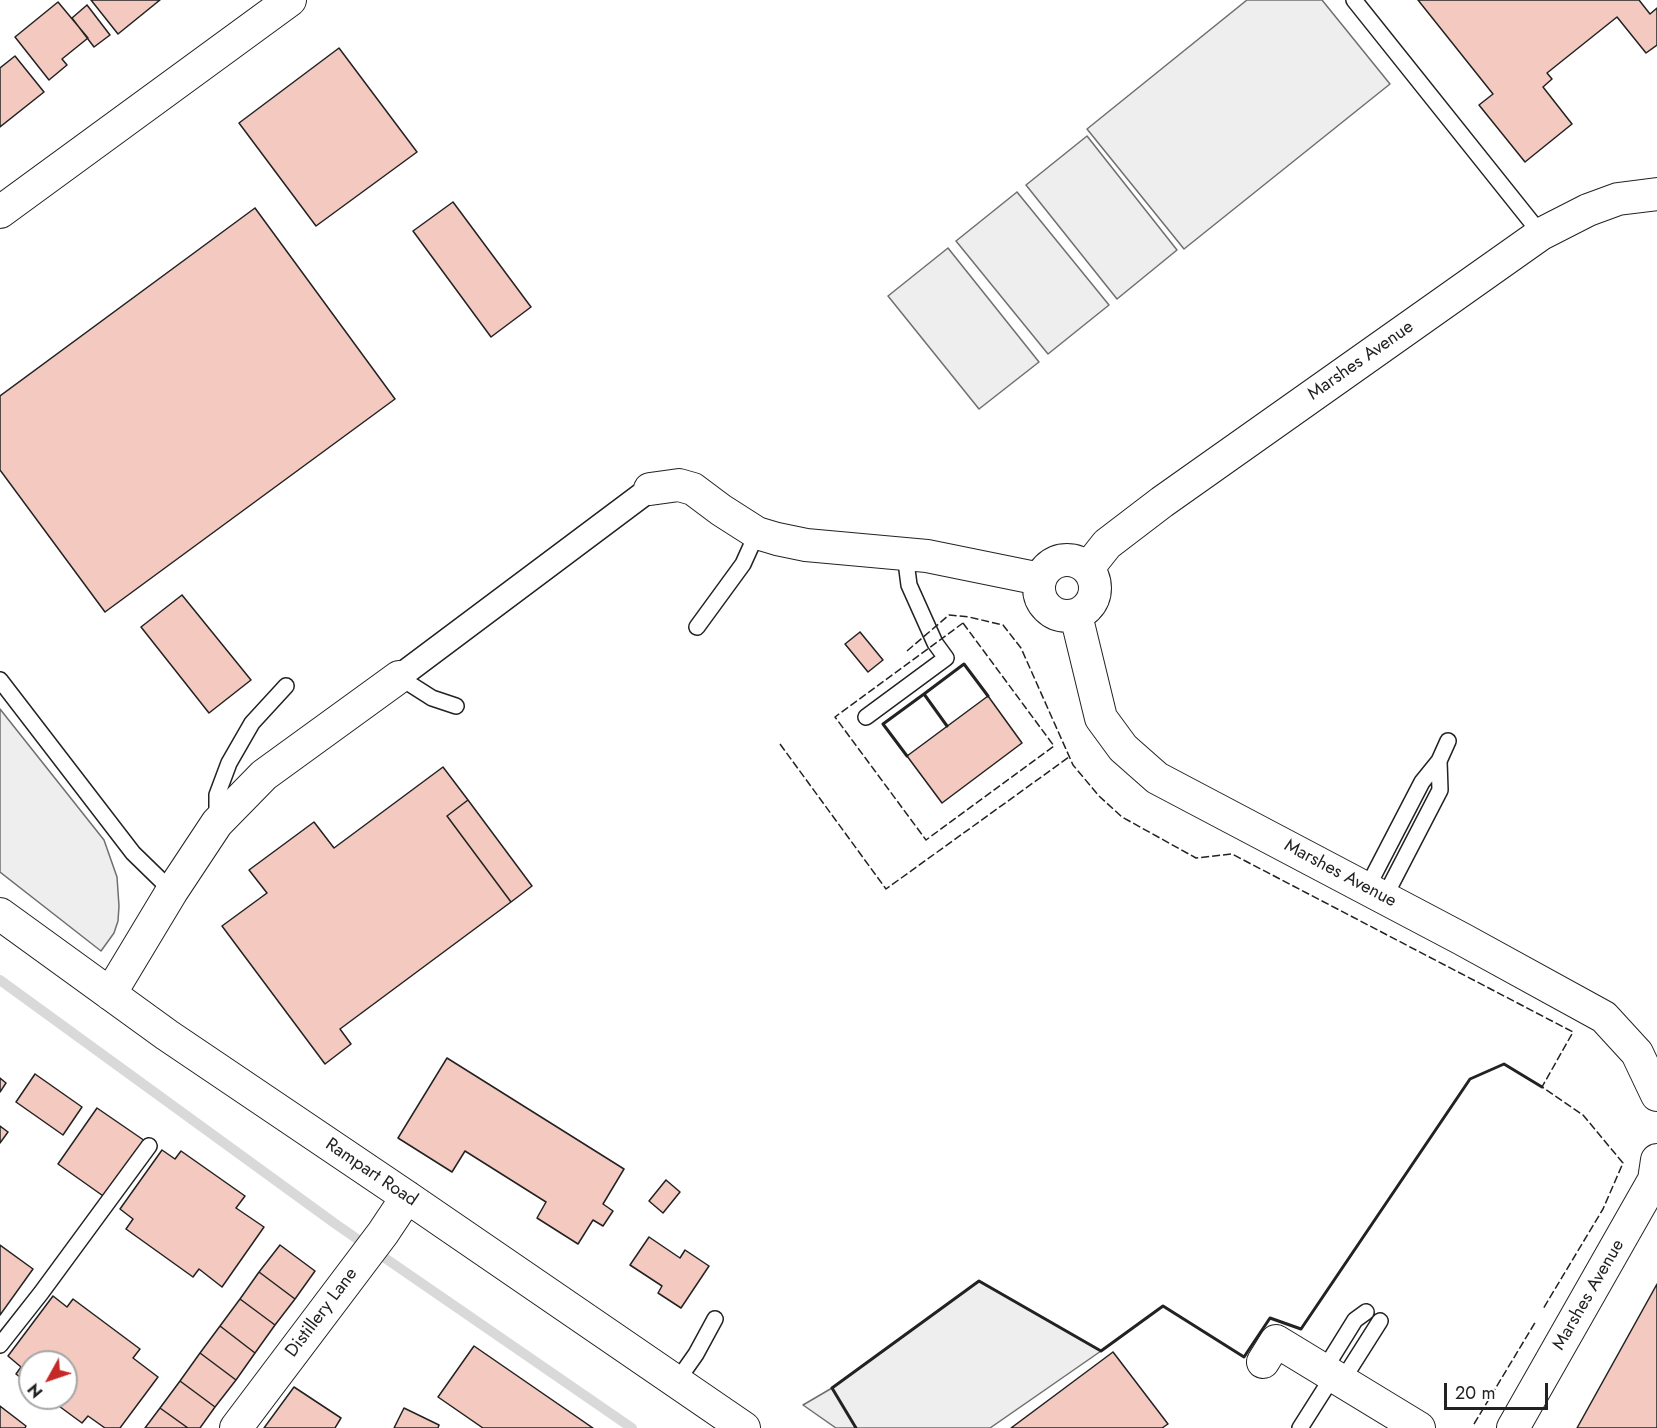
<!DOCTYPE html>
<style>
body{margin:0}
#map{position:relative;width:1657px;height:1428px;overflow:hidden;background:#fff;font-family:Jost,sans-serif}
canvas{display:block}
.north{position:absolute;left:18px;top:1350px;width:60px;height:60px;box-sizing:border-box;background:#fff;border:2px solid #a7a7a7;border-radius:50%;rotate:230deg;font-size:16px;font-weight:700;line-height:24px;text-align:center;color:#222}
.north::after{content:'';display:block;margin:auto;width:21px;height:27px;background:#c62828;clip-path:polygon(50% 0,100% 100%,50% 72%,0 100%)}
.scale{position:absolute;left:1444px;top:1383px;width:104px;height:27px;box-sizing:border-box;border:3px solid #222;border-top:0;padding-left:8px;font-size:18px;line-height:21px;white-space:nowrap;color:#222;-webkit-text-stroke:4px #fff;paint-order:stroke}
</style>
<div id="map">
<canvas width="1657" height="1428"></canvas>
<div class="north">N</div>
<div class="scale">20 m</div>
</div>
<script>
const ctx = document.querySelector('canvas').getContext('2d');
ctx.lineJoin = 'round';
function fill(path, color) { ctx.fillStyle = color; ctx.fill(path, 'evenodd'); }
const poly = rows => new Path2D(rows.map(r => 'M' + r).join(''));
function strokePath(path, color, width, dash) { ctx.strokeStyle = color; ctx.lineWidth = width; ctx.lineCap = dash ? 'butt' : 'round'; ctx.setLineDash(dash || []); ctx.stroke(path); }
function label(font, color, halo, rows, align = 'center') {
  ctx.font = font + ' Jost,sans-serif'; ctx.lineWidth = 4.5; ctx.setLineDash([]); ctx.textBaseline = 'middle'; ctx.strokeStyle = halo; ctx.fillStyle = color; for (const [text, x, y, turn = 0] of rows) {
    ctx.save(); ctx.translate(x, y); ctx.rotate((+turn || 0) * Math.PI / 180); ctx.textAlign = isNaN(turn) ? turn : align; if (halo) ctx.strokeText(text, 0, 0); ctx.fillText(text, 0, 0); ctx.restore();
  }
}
const green = poly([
 [1247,0,1322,0,1390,84,1184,249,1087,129,1247,0],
 [1087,136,1177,250,1117,299,1026,185,1087,136],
 [1017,192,1109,305,1048,354,956,241,1017,192],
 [948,248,1039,362,979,409,888,296,948,248],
 [0,709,104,840,117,877,119,906,118,921,114,933,101,951,0,872,0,709],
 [979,1281,1101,1351,990,1428,836,1428,803,1405,832,1388,979,1281]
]);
fill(green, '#eee');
strokePath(green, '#6f6f6f', 1.5);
strokePath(poly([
 [0,980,337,1225,632,1428]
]), '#d9d9d9', 10);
const building = poly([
 [91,0,160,0,118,34,91,0],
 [1418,0,1639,0,1650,14,1657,8,1657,45,1646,53,1617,17,1547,73,1552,79,1543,87,1572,124,1525,162,1479,105,1493,94,1418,0],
 [58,2,88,38,62,59,67,65,49,80,15,37,58,2],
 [87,5,110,35,94,47,72,18,87,5],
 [339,48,417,152,316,226,239,123,339,48],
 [15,56,44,92,0,127,0,68,15,56],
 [453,202,531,307,491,337,413,231,453,202],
 [255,208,395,399,105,612,0,470,0,396,255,208],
 [182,595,251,680,209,713,141,627,182,595],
 [860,632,883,660,868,672,845,644,860,632],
 [988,696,1022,743,942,803,907,756,988,696],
 [443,767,468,800,447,816,511,902,340,1029,351,1044,325,1064,222,926,267,893,249,870,314,822,334,848,443,767],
 [468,800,532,886,511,902,447,816,468,800],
 [447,1058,624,1169,603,1204,613,1211,603,1226,593,1220,578,1244,537,1218,546,1202,465,1151,452,1172,398,1138,447,1058],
 [35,1074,82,1107,63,1135,16,1102,35,1074],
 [0,1078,6,1083,0,1092,0,1078],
 [97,1108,145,1141,106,1198,58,1164,97,1108],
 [0,1126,8,1132,0,1143,0,1126],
 [162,1150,175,1159,181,1151,245,1196,236,1208,264,1227,222,1287,199,1269,193,1277,126,1229,133,1219,120,1209,162,1150],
 [666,1180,680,1192,663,1213,649,1201,666,1180],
 [649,1237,680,1258,685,1250,709,1266,681,1308,658,1293,662,1286,630,1265,649,1237],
 [0,1245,33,1269,0,1315,0,1245],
 [280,1245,315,1271,295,1299,259,1272,280,1245],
 [259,1272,295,1299,275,1325,240,1299,259,1272],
 [1657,1284,1657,1428,1577,1428,1657,1284],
 [53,1296,67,1307,73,1299,140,1349,133,1358,158,1377,120,1428,105,1428,88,1416,82,1423,48,1398,66,1398,66,1362,30,1362,30,1385,16,1374,21,1367,8,1356,53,1296],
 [240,1299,275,1325,255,1353,220,1326,240,1299],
 [220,1326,255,1353,236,1380,200,1353,220,1326],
 [474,1346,593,1428,483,1428,438,1397,474,1346],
 [1113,1352,1168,1424,1162,1428,1011,1428,1113,1352],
 [200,1353,236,1380,215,1407,180,1381,200,1353],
 [180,1381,215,1407,200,1428,188,1428,160,1408,180,1381],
 [294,1387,341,1418,335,1428,264,1428,294,1387],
 [0,1406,26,1426,25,1428,0,1428,0,1406],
 [160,1408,188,1428,145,1428,160,1408],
 [404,1408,439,1425,438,1428,394,1428,404,1408]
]);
fill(building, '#f3c9c0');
strokePath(building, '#222', 1.5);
const service = poly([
 [1354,0,1541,234],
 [697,627,743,564,757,533],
 [399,677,432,698,456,706],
 [0,680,133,853,172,891],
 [866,717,946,658,935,643,909,585,905,554],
 [217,820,217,795,229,763,252,723,286,686],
 [1367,888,1422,782,1439,761,1448,741],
 [1384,898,1440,790,1439,761],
 [0,1345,41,1293,149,1146],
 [1324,1370,1355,1320,1366,1312],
 [677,1381,696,1354,715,1319],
 [1342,1381,1380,1321],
 [1300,1428,1333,1376]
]);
const pedestrian = poly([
 [399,677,650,489]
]);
const minor = poly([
 [0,212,290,0],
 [650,489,679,485,693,489,721,510,757,533,777,539,806,545,927,556,1040,579],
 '1039 588a28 28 0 1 1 56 0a28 28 0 1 1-56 0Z',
 [1088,568,1107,544,1162,502,1541,234,1588,210,1618,199,1657,194],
 [1076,615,1101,718,1123,748,1157,778,1462,939,1604,1017,1637,1053,1657,1095],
 [0,914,167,1035,407,1197,744,1428],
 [110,994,172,891,217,823,264,775,399,677],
 [1263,1362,1276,1341,1419,1428],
 [236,1428,383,1233,407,1197],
 [1513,1428,1654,1180,1657,1160]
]);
strokePath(service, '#222', 18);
strokePath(pedestrian, '#222', 27);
strokePath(minor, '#222', 34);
strokePath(service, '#fff', 15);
strokePath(pedestrian, '#fff', 24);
strokePath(minor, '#fff', 32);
strokePath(poly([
 [963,623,1054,746,926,840,835,717,963,623],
 [907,651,949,615,969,617,1003,625,1021,648,1073,765,1099,796,1122,817,1196,858,1232,854,1573,1032,1542,1087,1583,1115,1623,1163,1603,1209,1543,1309],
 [780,744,886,889,1069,757],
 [1474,1424,1536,1321]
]), '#222', 1.5, [8, 3]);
strokePath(poly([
 [924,694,947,726],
 [907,756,883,724,924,694,964,664,988,696],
 [856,1428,832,1388,979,1281,1101,1351,1163,1306,1244,1357,1270,1318,1301,1329,1470,1079,1504,1064,1542,1087]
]), '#222', 3);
label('18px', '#222', '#fff', [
 ["Marshes Avenue",1361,361,-35],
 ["Marshes Avenue",1340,874,28],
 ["Rampart Road",371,1173,34],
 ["Marshes Avenue",1589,1295,-60],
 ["Distillery Lane",322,1313,-53]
]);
</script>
